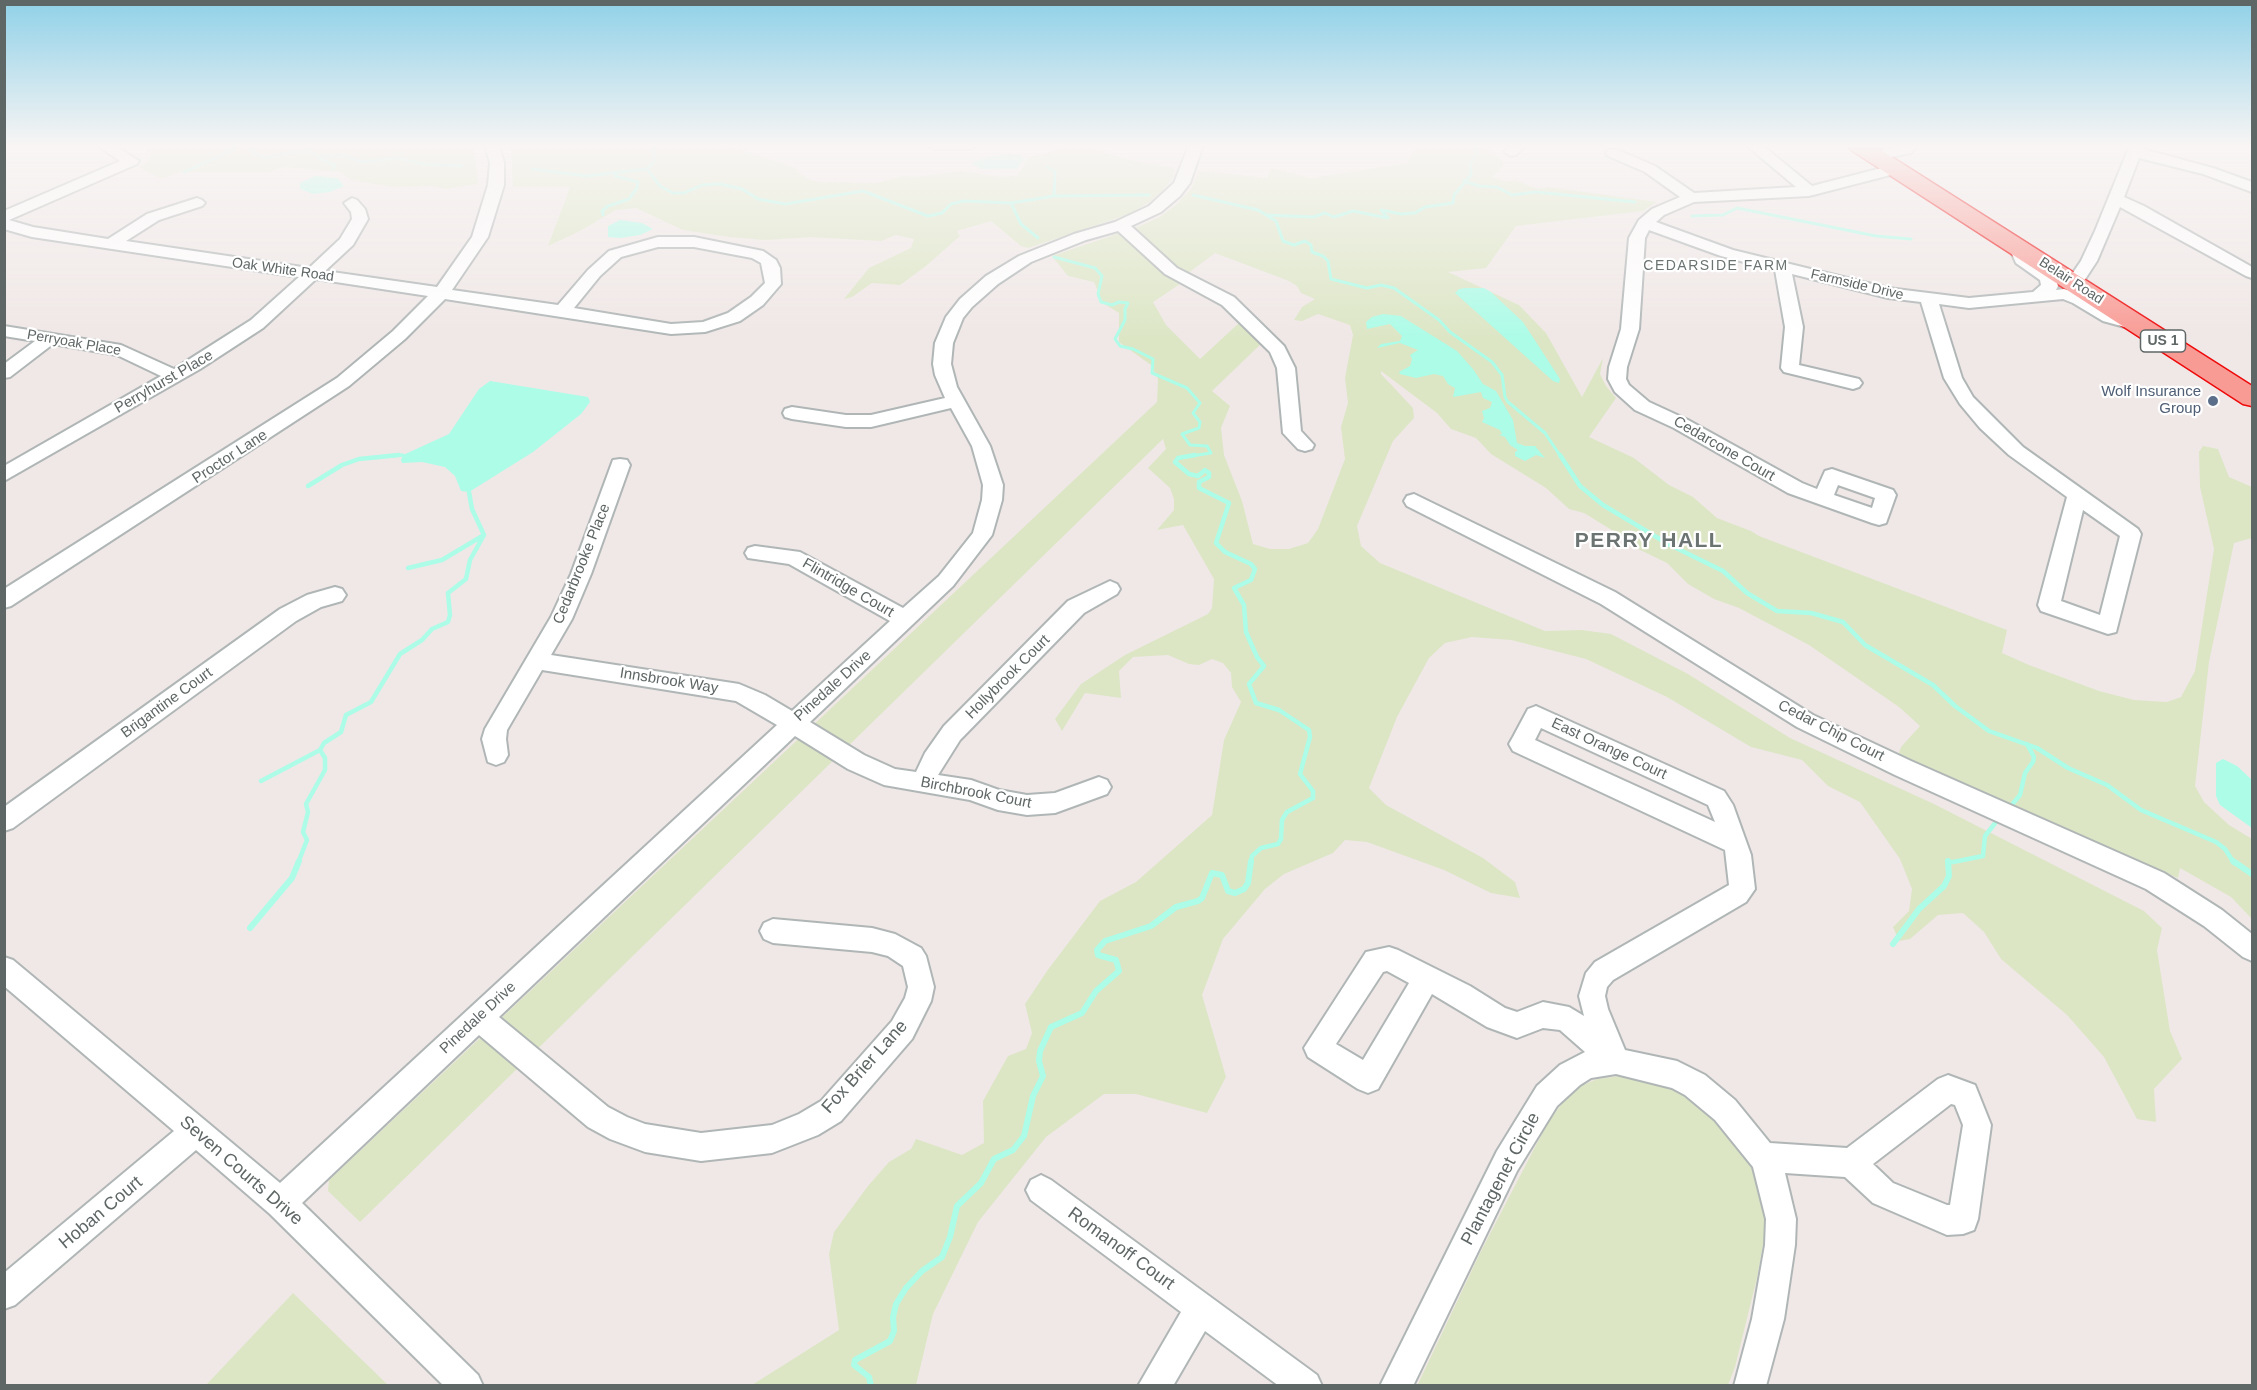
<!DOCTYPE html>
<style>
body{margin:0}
#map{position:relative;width:2257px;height:1390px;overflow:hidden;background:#f0e8e7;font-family:Arial,sans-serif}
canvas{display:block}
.frame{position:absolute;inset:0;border:6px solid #5f6766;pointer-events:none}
</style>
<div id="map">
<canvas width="2257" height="1390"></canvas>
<div class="frame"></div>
</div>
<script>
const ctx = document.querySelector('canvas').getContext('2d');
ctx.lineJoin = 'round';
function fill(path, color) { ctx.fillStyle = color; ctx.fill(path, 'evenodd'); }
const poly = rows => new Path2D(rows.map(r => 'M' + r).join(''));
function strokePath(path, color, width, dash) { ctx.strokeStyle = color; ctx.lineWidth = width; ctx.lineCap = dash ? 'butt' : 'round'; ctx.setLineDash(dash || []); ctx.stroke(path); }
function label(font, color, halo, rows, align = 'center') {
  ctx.font = font + ' Arial,sans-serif'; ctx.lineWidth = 4.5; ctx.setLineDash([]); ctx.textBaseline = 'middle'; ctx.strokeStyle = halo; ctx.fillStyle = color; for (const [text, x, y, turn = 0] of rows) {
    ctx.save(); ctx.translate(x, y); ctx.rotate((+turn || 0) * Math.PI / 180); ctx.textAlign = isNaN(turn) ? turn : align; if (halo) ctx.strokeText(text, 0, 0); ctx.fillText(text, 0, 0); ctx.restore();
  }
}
fill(poly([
 [157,145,474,145,478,184,446,189,433,186,393,187,351,180,340,172,284,167,269,172,179,172,162,179,139,167,150,160,151,154,145,150],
 [518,145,723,145,736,149,743,145,754,145,745,151,799,169,796,171,808,179,818,182,877,183,903,176,915,177,961,171,1000,177,1017,176,1029,157,1056,150,1063,145,1100,145,1099,149,1125,159,1175,168,1173,177,1163,190,1151,201,1129,214,1028,248,1021,246,991,221,957,231,960,236,926,266,900,285,872,283,852,297,844,299,869,268,911,248,914,239,896,235,881,241,811,237,765,240,729,237,683,230,636,208,616,210,580,231,548,246,570,187,513,187,511,149],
 [1416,145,1514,145,1509,150,1504,146,1489,148,1505,164,1492,177,1504,181,1515,180,1538,189,1548,187,1657,202,1643,211,1516,226,1486,268,1448,272,1519,305,1546,333,1582,397,1603,358,1600,374,1606,386,1616,398,1589,437,1634,458,1669,485,1693,497,1717,518,1751,531,1759,536,2007,630,2002,653,2029,665,2099,691,2134,700,2167,702,2181,697,2195,671,2214,549,2200,487,2199,452,2203,446,2218,449,2229,477,2252,487,2252,538,2234,543,2209,662,2195,786,2204,802,2229,825,2252,839,2252,919,2231,897,2180,868,2178,878,2037,815,1898,756,1901,747,1920,726,1899,707,1809,645,1739,608,1714,599,1688,584,1667,563,1632,546,1628,540,1584,513,1569,509,1546,488,1491,454,1476,438,1451,429,1437,413,1381,371,1381,374,1413,408,1414,418,1393,441,1357,526,1361,546,1380,563,1545,631,1582,630,1611,634,1688,674,1790,738,1934,804,2144,911,2162,928,2157,950,2170,1031,2182,1059,2154,1089,2156,1122,2137,1119,2104,1057,2067,1015,2001,959,1984,932,1963,913,1938,915,1910,939,1899,941,1893,927,1909,911,1912,889,1900,859,1860,802,1828,786,1802,760,1751,747,1667,697,1586,659,1511,640,1472,637,1445,643,1429,658,1397,717,1369,788,1386,805,1483,858,1515,882,1520,898,1491,893,1444,870,1367,842,1345,840,1333,853,1284,874,1265,889,1223,939,1202,995,1226,1077,1207,1113,1136,1094,1104,1094,1046,1137,978,1222,933,1314,916,1385,752,1385,839,1330,829,1254,834,1232,868,1186,889,1162,911,1149,916,1139,962,1155,984,1143,983,1101,1008,1056,1026,1049,1032,1033,1025,1004,1047,971,1100,901,1136,882,1212,815,1224,740,1241,702,1232,687,1231,673,1223,663,1212,659,1199,665,1189,664,1168,655,1133,657,1119,671,1121,698,1085,693,1062,731,1055,719,1081,684,1125,655,1208,614,1212,608,1214,579,1183,525,1157,530,1174,510,1174,499,1170,488,1148,468,1166,449,1163,439,360,1222,328,1191,329,1180,1157,402,1158,379,1151,365,1119,342,1119,313,1103,303,1094,282,1068,276,1052,256,1120,233,1166,273,1183,282,1153,302,1166,325,1200,359,1240,322,1262,343,1212,391,1230,406,1221,428,1224,455,1242,501,1253,544,1270,549,1289,549,1308,543,1318,529,1345,459,1341,427,1348,403,1345,378,1353,335,1350,325,1318,314,1302,321,1294,320,1302,307,1315,299,1301,293,1297,286,1289,281,1215,253,1187,274,1171,266,1131,230,1160,217,1177,204,1191,189,1199,171,1267,178,1271,168,1312,178,1407,163],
 [1635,1074,1666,1085,1702,1103,1760,1174,1768,1217,1757,1278,1735,1367,1728,1385,1417,1386,1480,1253,1547,1124,1572,1090,1597,1079],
 [293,1293,388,1385,206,1385]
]), '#dce6c5');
fill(poly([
 [1010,154,1021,155,1024,159,1017,169,981,169,971,163,987,157],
 [315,176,338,178,344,186,330,192,313,194,300,189,300,183],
 [620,220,642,223,653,229,640,235,620,238,608,237,608,226],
 [1465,288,1484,288,1491,292,1523,322,1560,379,1559,383,1553,381,1455,293,1459,289],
 [1383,314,1401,316,1457,351,1473,369,1483,384,1496,391,1513,420,1517,443,1525,446,1535,446,1545,458,1536,455,1525,461,1515,456,1515,452,1518,450,1510,445,1505,437,1499,435,1502,434,1500,430,1482,422,1484,418,1482,411,1490,408,1492,402,1483,398,1481,392,1453,397,1455,388,1448,384,1443,376,1434,374,1416,378,1400,374,1399,372,1410,366,1412,359,1410,355,1418,350,1400,343,1377,348,1381,344,1400,341,1402,336,1390,324,1367,329,1366,322,1372,317],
 [490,381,588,397,590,402,581,414,533,452,469,492,461,491,455,476,445,467,422,462,402,463,401,460,403,455,449,434,479,389],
 [2223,759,2237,766,2252,780,2252,828,2220,805,2216,796,2216,763]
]), '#acfce7');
strokePath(poly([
 [252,145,254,153,265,158,309,149,320,159,335,165,333,169],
 [318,157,342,155,362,162,398,158,423,164,462,166],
 [1047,167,1055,171,1054,196],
 [532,169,586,176,647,169],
 [647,169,660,186,673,193,684,193,702,185,720,184,742,189,758,199,785,204,863,191,928,216,942,213,951,204,964,201,1011,203,1054,196,1149,195],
 [647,169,654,162,654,145],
 [184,172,231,151,236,145],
 [1464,181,1479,186,1497,187,1512,195,1536,192,1635,202],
 [1193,195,1258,210,1276,221,1283,241,1294,245,1305,241,1311,245,1312,252,1323,256,1328,261,1331,279,1367,288,1381,285,1394,288,1439,320,1450,332,1492,362,1502,375,1505,397,1508,402,1545,433,1561,457],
 [1011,203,1021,224,1038,238],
 [603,215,602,211,608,206,629,199,637,188,638,182,615,176,617,172],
 [1267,215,1313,217,1325,213,1334,217,1353,211,1388,218],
 [1692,216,1723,215,1737,208,1876,236,1911,239],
 [1388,218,1381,210,1401,214,1415,213,1425,207,1453,203,1454,195,1471,175,1470,164,1477,154,1475,147],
 [1054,257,1095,268,1102,276,1098,294,1101,302,1112,305,1119,302,1128,303,1125,309,1125,320,1115,339,1120,346,1133,349,1153,359,1152,373,1187,388,1200,403,1193,413,1200,422,1199,428,1182,434,1190,445,1207,446,1211,453,1185,457],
 [382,457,403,455]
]), '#acfce7', 3);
strokePath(poly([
 [1195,455,1178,458,1175,462,1189,474,1198,476,1205,470,1209,473,1209,477,1199,482,1199,488,1229,503,1216,543,1225,552,1251,564,1255,569,1251,580,1234,588,1244,605,1246,632,1257,657,1264,666,1249,684,1256,703,1279,710,1309,730,1310,737,1300,774,1313,791,1313,798,1287,812,1282,820,1281,839,1278,844,1261,848,1252,856,1251,863],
 [1560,455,1580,486,1603,505,1668,544,1723,571,1747,593,1777,611,1811,613,1843,622,1865,645,1933,685,1955,706,1989,731,2037,748,2068,768,2107,785,2141,810,2216,842,2225,849,2234,863],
 [308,486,342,465,359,459,399,455],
 [408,568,442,560,484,535],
 [261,781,320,750,324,743,341,732,346,715,371,702,400,654,422,640,432,629,448,622,450,615,448,593,466,579,470,560,484,535,472,509,469,492],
 [2010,807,2020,795,2025,773,2033,762,2034,757,2027,744],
 [298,863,307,840,303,832,308,812,306,804,325,770,325,758,320,750],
 [1948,863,1983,856,1985,836,1996,822]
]), '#acfce7', 4.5);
strokePath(poly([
 [2233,861,2252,874],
 [250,928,292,878,299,861],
 [1893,944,1919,909,1944,886,1949,876,1948,861],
 [871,1386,869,1377,854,1365,855,1360,890,1341,894,1331,893,1317,896,1304,906,1288,922,1271,942,1257,950,1237,957,1206,981,1183,994,1159,1013,1150,1024,1136,1033,1096,1043,1076,1039,1061,1040,1051,1051,1027,1082,1013,1096,991,1119,971,1116,960,1098,955,1097,950,1105,941,1151,926,1176,907,1198,901,1202,898,1212,873,1222,875,1228,891,1235,893,1244,889,1248,883,1251,861]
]), '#acfce7', 6);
const minor = poly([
 [97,145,114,145,139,161,137,164,9,220,33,227,108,239,147,214,197,198,202,200,205,203,202,206,159,220,126,241,309,268,340,239,352,219,351,212,344,203,352,198,357,200,365,209,368,219,353,245,325,271,437,287,472,237,488,185,490,163,485,145,499,145,504,163,504,185,488,237,452,290,558,305,588,270,609,251,658,237,694,237,763,251,776,260,780,268,781,284,763,305,740,321,705,332,671,334,445,299,405,339,349,386,11,606,4,608,4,589,337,378,393,331,428,296,316,279,263,328,200,369,4,481,4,466,161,376,117,355,53,344,10,377,4,378,4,364,35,341,4,336,4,326,121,345,174,369,251,320,299,277,32,237,4,229,4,211,120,161,97,145],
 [658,247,694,247,752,258,761,263,765,283,751,297,728,313,703,322,671,324,574,308,600,276,621,257,658,247],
 [927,145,977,145,970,149,934,149,927,145],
 [1189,145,1203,145,1190,183,1180,196,1161,212,1131,226,1177,268,1234,297,1284,346,1295,368,1301,431,1314,445,1312,449,1305,451,1298,449,1283,433,1277,368,1270,352,1222,305,1165,274,1118,231,1086,240,1031,262,998,284,972,307,963,318,953,343,951,364,957,387,990,446,1003,485,1002,500,992,535,953,586,810,722,864,755,895,769,916,772,925,753,944,726,1068,601,1110,581,1117,584,1120,589,1117,594,1084,613,960,740,938,775,971,780,999,790,1027,795,1055,793,1099,777,1107,780,1111,787,1107,794,1055,813,1027,815,998,810,970,800,884,785,848,769,795,736,499,1017,608,1107,627,1117,645,1124,701,1133,772,1125,799,1114,821,1101,892,1021,905,998,908,987,903,966,888,956,872,952,773,943,764,939,760,931,764,923,773,919,872,928,895,934,921,948,926,956,934,987,931,1001,912,1039,841,1121,818,1135,772,1153,701,1161,645,1152,610,1139,588,1127,479,1035,302,1203,478,1375,483,1386,444,1386,270,1214,196,1150,15,1305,4,1309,4,1273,174,1131,4,986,4,957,13,960,280,1183,777,725,736,701,542,670,507,730,506,739,508,755,504,762,496,765,488,762,482,739,485,729,551,617,571,574,613,460,620,459,627,460,630,465,591,574,572,619,551,655,739,684,765,695,792,711,890,621,789,564,748,558,745,553,748,548,755,546,800,552,903,608,939,576,973,533,982,500,983,485,972,446,951,408,871,427,846,427,792,419,785,417,783,413,785,409,792,407,846,415,871,415,945,398,935,375,933,364,935,343,946,317,960,299,986,276,1019,256,1074,234,1115,222,1149,206,1174,183,1189,145],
 [1511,145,1526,145,1516,155,1511,156,1504,152,1511,145],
 [1746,145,1762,145,1812,186,1897,164,1905,169,1902,172,1809,196,1694,202,1664,215,1656,222,1733,250,1888,288,1969,298,2033,292,2041,285,2040,280,2016,263,2009,247,2017,242,2023,244,2031,260,2054,274,2058,286,2056,290,2064,289,2085,295,2115,313,2144,321,2147,325,2144,329,2132,329,2103,321,2073,303,2063,299,1969,308,1939,304,1962,378,1973,397,2023,447,2138,529,2141,534,2116,632,2108,634,2041,611,2038,605,2067,497,2009,455,1980,428,1960,404,1944,378,1921,302,1888,298,1792,274,1803,327,1799,365,1859,379,1862,383,1859,387,1853,389,1784,372,1781,368,1785,327,1775,270,1721,256,1649,230,1645,238,1639,329,1627,367,1626,379,1629,385,1649,402,1688,420,1802,483,1817,489,1825,471,1832,469,1893,490,1896,495,1886,523,1879,525,1872,523,1788,493,1674,428,1635,410,1615,392,1608,379,1609,367,1621,329,1629,238,1639,220,1652,209,1680,197,1645,172,1608,156,1606,153,1608,150,1618,150,1655,166,1694,193,1796,187,1746,145],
 [1838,485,1875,498,1872,508,1834,495,1838,485],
 [2083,510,2120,536,2100,615,2061,601,2083,510],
 [1903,145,1918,145,1911,153,1876,160,1869,156,1871,153,1903,145],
 [2130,145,2144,145,2143,149,2213,168,2252,182,2252,192,2203,174,2139,158,2124,197,2144,206,2252,267,2252,278,2246,276,2120,207,2097,261,2080,287,2068,287,2066,283,2081,261,2095,231,2130,145],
 [1414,494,1615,592,1813,715,1911,761,2164,873,2222,910,2252,934,2252,961,2243,957,2204,926,2146,889,1895,775,1797,727,1601,604,1407,506,1404,501,1407,496,1414,494],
 [335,587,342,589,346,595,342,601,321,607,296,621,13,828,4,831,4,807,280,609,307,595,335,587],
 [1536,706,1724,791,1733,805,1751,855,1755,889,1746,902,1613,980,1607,987,1605,996,1608,1009,1625,1050,1677,1061,1705,1075,1735,1100,1770,1143,1847,1148,1938,1079,1948,1075,1975,1085,1991,1125,1978,1219,1974,1230,1963,1234,1947,1235,1873,1203,1845,1177,1785,1173,1796,1219,1795,1245,1784,1319,1766,1386,1734,1386,1752,1319,1765,1245,1766,1219,1753,1167,1715,1120,1685,1095,1672,1088,1616,1074,1591,1078,1580,1085,1557,1106,1517,1171,1413,1386,1380,1386,1497,1151,1537,1086,1560,1065,1585,1052,1560,1030,1543,1028,1517,1038,1487,1027,1432,994,1378,1089,1368,1093,1358,1089,1308,1057,1304,1048,1366,952,1389,947,1398,950,1470,986,1505,1008,1517,1012,1543,1002,1569,1007,1584,1016,1579,996,1586,973,1595,962,1729,885,1725,850,1513,751,1509,744,1513,737,1528,709,1536,706],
 [1541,728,1708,805,1715,822,1535,740,1541,728],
 [1387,971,1409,983,1363,1060,1336,1044,1383,972,1387,971],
 [1951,1104,1955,1105,1963,1125,1950,1205,1947,1205,1893,1183,1873,1164,1951,1104],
 [1041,1175,1051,1180,1317,1375,1322,1386,1279,1386,1205,1331,1173,1386,1138,1386,1181,1312,1031,1200,1026,1190,1031,1180,1041,1175]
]);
const highway = poly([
 [1848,145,1873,145,2252,386,2252,406,2243,404,1851,150,1848,145]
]);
strokePath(minor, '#b0b6b6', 4);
strokePath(highway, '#ee090a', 3);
fill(minor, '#fff');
fill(highway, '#f99b95');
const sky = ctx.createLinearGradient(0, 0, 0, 339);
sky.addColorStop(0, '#90d1e8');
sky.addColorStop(0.43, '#f8f5f4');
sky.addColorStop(1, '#f8f5f400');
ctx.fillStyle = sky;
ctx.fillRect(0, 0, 2257, 339);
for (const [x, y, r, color] of [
 [2213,401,6,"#5c6f8a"]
]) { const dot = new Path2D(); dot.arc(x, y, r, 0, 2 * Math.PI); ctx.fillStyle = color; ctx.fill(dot); strokePath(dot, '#fff', 2); }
ctx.letterSpacing = '1.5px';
label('14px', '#6b7472', '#fff', [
 ["CEDARSIDE FARM",1716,266]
]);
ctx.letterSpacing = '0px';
label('14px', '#5f6766', '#fff', [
 ["Oak White Road",283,270,8],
 ["Belair Road",2071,281,33],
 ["Farmside Drive",1857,285,13],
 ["Perryoak Place",74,343,10]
]);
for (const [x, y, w] of [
 [2163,341,45]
]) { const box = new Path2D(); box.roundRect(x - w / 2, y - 11, w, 22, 4.5); ctx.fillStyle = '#fff'; ctx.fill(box); strokePath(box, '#5f6766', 1.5); }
label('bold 14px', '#5f6766', null, [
 ["US 1",2163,341]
]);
label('15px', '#5f6766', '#fff', [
 ["Perryhurst Place",164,382,-30],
 ["Cedarcone Court",1724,449,30],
 ["Proctor Lane",230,457,-33],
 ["Cedarbrooke Place",582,564,-68],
 ["Flintridge Court",848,588,30],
 ["Hollybrook Court",1008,677,-45],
 ["Innsbrook Way",669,681,9],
 ["Pinedale Drive",833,686,-42],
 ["Brigantine Court",167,703,-36],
 ["Cedar Chip Court",1831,731,27],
 ["East Orange Court",1609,749,25],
 ["Birchbrook Court",976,793,11],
 ["Pinedale Drive",478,1018,-43]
]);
label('15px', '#4e5e75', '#fff', [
 ["Wolf Insurance",2201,392],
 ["Group",2201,409]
], 'right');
label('18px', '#5f6766', '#fff', [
 ["Fox Brier Lane",865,1067,-48],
 ["Seven Courts Drive",241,1171,41],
 ["Plantagenet Circle",1501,1179,-62],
 ["Hoban Court",101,1213,-40],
 ["Romanoff Court",1121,1249,36]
]);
ctx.letterSpacing = '1.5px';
label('bold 21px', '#6b7472', '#fff', [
 ["PERRY HALL",1649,541]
]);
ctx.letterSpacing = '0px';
</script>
